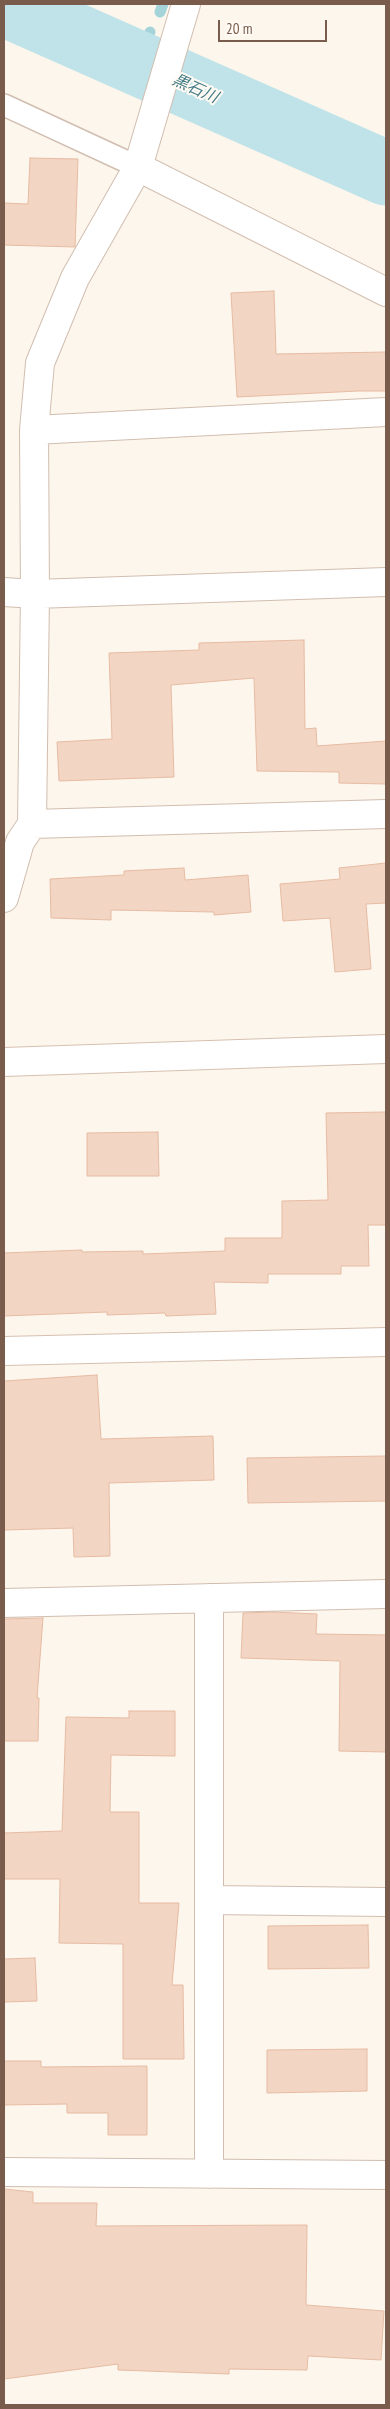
<!DOCTYPE html>
<meta charset="utf-8">
<style>
body{margin:0}
#map{position:relative;width:390px;height:2409px;overflow:hidden;background:#fdf6ec;font-family:"PT Sans Narrow",sans-serif}
canvas{display:block}
.frame{position:absolute;inset:0;border:5px solid #7a5c4d;pointer-events:none}
.scale{position:absolute;left:218px;top:20px;width:109px;height:22px;box-sizing:border-box;border:2px solid #7a5c4d;border-top:0;padding-left:6px;font-size:15px;line-height:18px;white-space:nowrap;color:#7a5c4d;-webkit-text-stroke:4px #fffaf3;paint-order:stroke}
</style>
<div id="map">
<canvas width="390" height="2409"></canvas>
<div class="frame"></div>
<div class="scale">20 m</div>
</div>
<script>
const ctx = document.querySelector('canvas').getContext('2d');
ctx.lineJoin = 'round';
const poly = rows => new Path2D(rows.map(r => 'M' + r).join(''));
function strokePath(path, color, width, dash) { ctx.strokeStyle = color; ctx.lineWidth = width; ctx.lineCap = dash ? 'butt' : 'round'; ctx.setLineDash(dash || []); ctx.stroke(path); }
function fill(path, color) { ctx.fillStyle = color; ctx.fill(path, 'evenodd'); }
function label(font, color, halo, rows, align = 'center') {
  ctx.font = font + ' "PT Sans Narrow","Noto Sans JP",sans-serif'; ctx.lineWidth = 4; ctx.setLineDash([]); ctx.textBaseline = 'middle'; ctx.strokeStyle = halo; ctx.fillStyle = color; for (const [text, x, y, turn = 0] of rows) {
    ctx.save(); ctx.translate(x, y); ctx.rotate((+turn || 0) * Math.PI / 180); ctx.textAlign = isNaN(turn) ? turn : align; if (halo) ctx.strokeText(text, 0, 0); ctx.fillText(text, 0, 0); ctx.restore();
  }
}
strokePath(poly([
 [160,12,163,4],
 [136,64,150,32]
]), '#a5d3da', 11);
strokePath(poly([
 [4,4,386,173]
]), '#bfe3e8', 65);
const building = poly([
 [30,158,78,159,75,247,4,245,4,203,28,204,30,158],
 [274,291,276,354,386,352,386,391,358,391,237,397,231,293,274,291],
 [304,640,305,729,316,728,317,746,386,741,386,784,339,783,339,772,257,771,254,678,171,685,174,777,59,781,57,742,112,739,109,653,199,650,199,643,304,640],
 [386,863,386,903,366,904,371,969,335,972,330,918,283,921,280,884,340,879,339,868,386,863],
 [184,868,185,880,248,875,251,912,214,915,214,912,111,910,111,920,51,918,50,879,124,875,124,871,184,868],
 [386,1112,386,1225,368,1225,369,1266,341,1266,341,1274,268,1274,268,1283,214,1282,216,1314,166,1316,165,1313,107,1315,107,1312,4,1316,4,1253,82,1250,82,1252,143,1251,143,1254,225,1251,225,1238,282,1238,282,1201,328,1200,326,1113,386,1112],
 [158,1132,159,1176,87,1176,87,1133,158,1132],
 [97,1375,101,1439,213,1436,214,1480,109,1483,110,1556,74,1557,73,1528,4,1530,4,1381,97,1375],
 [386,1456,386,1501,248,1503,247,1458,386,1456],
 [273,1612,317,1614,316,1634,386,1635,386,1752,339,1751,340,1661,241,1658,243,1613,273,1612],
 [43,1618,37,1698,39,1698,38,1741,4,1741,4,1619,43,1618],
 [129,1711,175,1711,175,1756,111,1755,110,1812,139,1812,139,1903,179,1903,172,1985,183,1985,184,2059,123,2059,123,1944,59,1943,60,1879,4,1879,4,1833,62,1831,66,1717,129,1718,129,1711],
 [368,1925,369,1968,268,1969,268,1926,368,1925],
 [35,1958,37,2001,4,2002,4,1959,35,1958],
 [367,2049,367,2091,267,2093,267,2050,367,2049],
 [4,2061,41,2061,41,2067,147,2066,147,2135,108,2135,108,2113,67,2113,67,2104,4,2105,4,2061],
 [4,2189,33,2192,33,2203,97,2203,96,2226,307,2225,306,2305,384,2311,381,2360,308,2356,307,2370,229,2369,229,2374,118,2370,118,2364,4,2379,4,2189]
]);
fill(building, '#f3d5c3');
strokePath(building, '#e6bba3', 1);
const lane = poly([
 [4,105,138,167]
]);
const street = poly([
 [138,167,386,292],
 [34,430,386,412],
 [4,592,35,594,386,582],
 [32,824,386,814],
 [4,898,20,842,32,824,35,594,34,430,40,363,75,278,138,167,186,4],
 [209,1598,209,2174],
 [4,1603,386,1594],
 [209,1900,386,1902],
 [4,2172,386,2175]
]);
const secondary = poly([
 [4,1062,386,1049],
 [4,1351,386,1342]
]);
strokePath(lane, '#d1beb0', 24);
strokePath(street, '#d1beb0', 30);
strokePath(secondary, '#d6c0b0', 30);
strokePath(lane, '#fff', 21);
strokePath(street, '#fff', 28);
strokePath(secondary, '#fff', 28);
label('italic 16px', '#437c86', '#fffaf3', [
 ["黒石川",195,89,24]
]);
</script>
